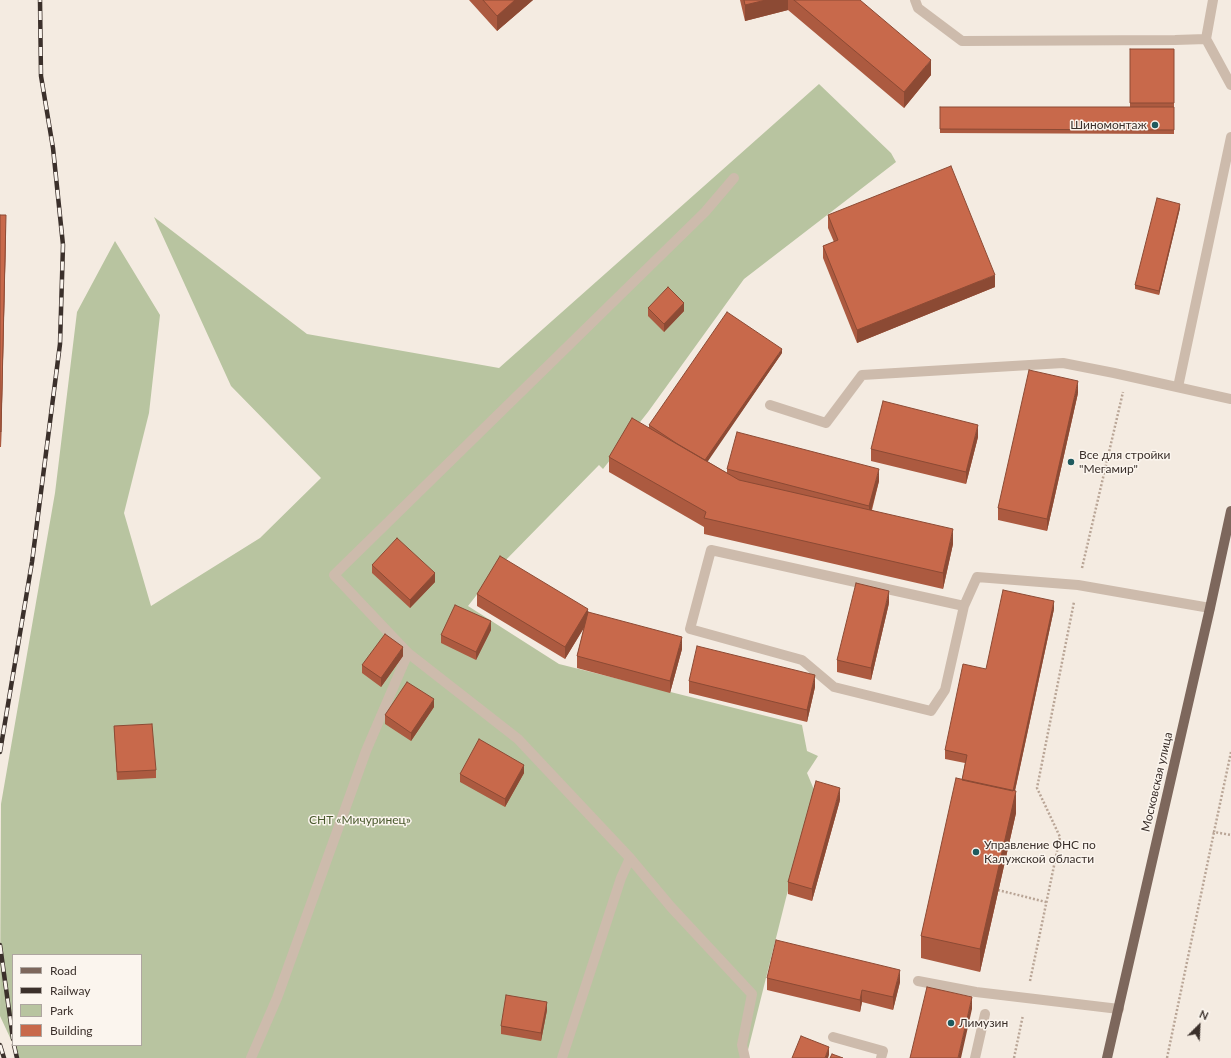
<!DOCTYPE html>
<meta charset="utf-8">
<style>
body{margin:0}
#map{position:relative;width:1231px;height:1058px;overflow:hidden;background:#f4ebe1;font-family:Lato,sans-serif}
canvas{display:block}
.legend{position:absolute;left:12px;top:954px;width:130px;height:92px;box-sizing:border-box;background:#fbf5ee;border:1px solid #aea6a0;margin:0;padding:5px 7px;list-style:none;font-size:12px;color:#3b302b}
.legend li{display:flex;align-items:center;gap:8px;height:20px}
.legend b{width:20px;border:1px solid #aea6a0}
.north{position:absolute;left:1179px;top:1006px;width:40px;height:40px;-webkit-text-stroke:3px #fbf5ee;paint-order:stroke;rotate:24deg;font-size:11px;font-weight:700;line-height:16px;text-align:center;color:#3b302b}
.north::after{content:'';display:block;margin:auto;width:14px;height:18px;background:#3b302b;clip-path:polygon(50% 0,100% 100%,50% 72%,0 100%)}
</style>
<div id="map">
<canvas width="1231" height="1058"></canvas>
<ul class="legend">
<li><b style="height:5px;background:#7d675c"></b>Road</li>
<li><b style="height:5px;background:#3b302b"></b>Railway</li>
<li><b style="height:11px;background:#b8c4a0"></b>Park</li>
<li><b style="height:11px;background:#c8694b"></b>Building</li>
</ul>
<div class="north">N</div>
</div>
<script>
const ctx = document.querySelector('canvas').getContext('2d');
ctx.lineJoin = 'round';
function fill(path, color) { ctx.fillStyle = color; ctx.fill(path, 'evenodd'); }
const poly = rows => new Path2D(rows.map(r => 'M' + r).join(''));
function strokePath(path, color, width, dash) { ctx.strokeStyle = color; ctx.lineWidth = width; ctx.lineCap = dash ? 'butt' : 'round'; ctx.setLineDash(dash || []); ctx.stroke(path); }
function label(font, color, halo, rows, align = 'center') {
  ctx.font = font + ' Lato,sans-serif'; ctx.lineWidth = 3; ctx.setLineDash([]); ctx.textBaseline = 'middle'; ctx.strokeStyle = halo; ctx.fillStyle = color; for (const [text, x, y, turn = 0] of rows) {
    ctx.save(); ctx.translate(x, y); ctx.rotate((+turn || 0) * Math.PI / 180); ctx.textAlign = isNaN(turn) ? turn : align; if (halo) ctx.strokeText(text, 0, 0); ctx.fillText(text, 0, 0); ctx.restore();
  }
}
fill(poly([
 [819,84,891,153,896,162,744,279,648,412,603,469,599,465,498,568,468,606,559,664,802,725,807,751,818,756,807,773,815,792,786,898,746,1058,19,1058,13,1045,141,1045,141,955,13,955,13,1044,0,1016,1,804,55,493,77,312,115,241,160,315,149,413,124,513,151,606,260,538,321,478,231,386,154,217,307,334,499,368]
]), '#b8c4a0');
strokePath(poly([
 [1082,568,1123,392],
 [1231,752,1214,832,1231,835],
 [998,890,1046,902],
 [1030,981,1060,837,1037,788,1074,602],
 [1014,1058,1023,1015],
 [1167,1058,1214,832]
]), '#b9a596', 2.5, [2, 2]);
strokePath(poly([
 [915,0,918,8,962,41,1175,40,1206,39],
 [1213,0,1206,39,1231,85],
 [1178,387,1231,137],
 [770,405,826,423,862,375,1063,363,1114,373,1231,399],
 [964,606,711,550,690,629,802,660,834,687,931,711,945,690,964,606,977,577,1078,585,1210,608],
 [408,653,518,739,630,858,621,878,562,1058],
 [630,858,671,907,752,994,742,1045,745,1058],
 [918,981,976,992,1119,1009],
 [833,1037,883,1051,881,1058],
 [251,1058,277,998,366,751,408,653,334,575,705,212,734,178],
 [975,1058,985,1014]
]), '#cdbbac', 10);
strokePath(poly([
 [1107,1058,1210,608,1231,511]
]), '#7d675c', 10);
const rail = poly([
 [0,752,32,562,60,344,63,245,53,148,41,76,40,0],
 [0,945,13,1039],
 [0,1045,4,1058],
 [14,1045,17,1058]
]);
strokePath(rail, '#3b302b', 4.5);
strokePath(rail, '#fbf5ee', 3, [9]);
fill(poly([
 [469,0,533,0,497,31],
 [740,0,860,0,931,75,904,108,788,10,745,21],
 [1130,49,1174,49,1174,134,940,133,940,107,1130,107],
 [1180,208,1159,295,1135,289,1135,285],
 [0,215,6,231,1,447,0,447],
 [828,215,995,287,857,343,823,258,823,246,834,242,828,228],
 [648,308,684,311,664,332,648,316],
 [782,353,707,461,727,473,727,469,879,481,872,510,953,544,943,589,704,534,704,527,609,472,609,457,649,428,649,425],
 [1078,393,1047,531,998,520,998,508],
 [978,437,966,484,871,461,871,449],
 [372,565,435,582,410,608,372,573],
 [477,594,588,612,682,649,670,693,577,668,577,656,584,628,565,659,477,606],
 [889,603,871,680,837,672,837,660],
 [1054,609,1015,791,1016,813,980,972,921,958,921,936,962,780,965,763,945,759,945,750,986,669],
 [491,630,476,660,441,643,441,635],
 [403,656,381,687,362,673,362,665],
 [689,681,815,687,807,722,689,693],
 [434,707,411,741,385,724,385,715],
 [114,726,156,770,156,778,117,780],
 [524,773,505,807,460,782,460,774],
 [840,800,812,901,788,894,788,882],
 [767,978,900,982,893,1010,862,1002,860,1012,767,990],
 [547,1010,541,1041,501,1034,501,1026]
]), '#ac5a40');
fill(poly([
 [515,0,533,0,497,31,497,16],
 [766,0,788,0,788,10,745,21,745,5],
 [931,60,931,75,904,108,904,92],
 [1180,204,1180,208,1159,295,1159,291],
 [6,215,6,231,1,447,1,432],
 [995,275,995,287,857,343,857,330],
 [684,303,684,311,664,332,664,324],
 [782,349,782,353,704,467,704,462],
 [1078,381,1078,393,1047,531,1047,519],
 [978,425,978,437,966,484,966,472],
 [879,469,879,481,869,518,869,506],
 [953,529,953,544,943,589,943,573],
 [435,573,435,582,410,608,410,600],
 [889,591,889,603,871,680,871,668],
 [1054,601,1054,609,1012,804,1012,795],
 [588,609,588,621,565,659,565,647],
 [491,621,491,630,476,660,476,652],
 [682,637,682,649,670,693,670,681],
 [403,647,403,656,381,687,381,678],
 [815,675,815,687,807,722,807,710],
 [434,699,434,707,411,741,411,733],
 [524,765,524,773,505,807,505,799],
 [840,788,840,800,812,901,812,889],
 [1016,791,1016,813,980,972,980,949],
 [900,970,900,982,893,1010,893,997],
 [862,990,862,1002,860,1012,860,1000],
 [972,997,972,1009,961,1058,958,1058],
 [547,1002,547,1010,541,1041,541,1033],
 [829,1047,829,1055,828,1058,825,1058]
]), '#8c4a34');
const building = poly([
 [483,0,515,0,497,16,483,0],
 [744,0,766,0,745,5,744,0],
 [794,0,860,0,931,60,904,92,794,0],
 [1130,49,1174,49,1174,103,1130,103,1130,49],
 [940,107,1174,107,1174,130,940,129,940,107],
 [951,166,995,275,857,330,823,246,838,240,828,215,951,166],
 [1157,198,1180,204,1159,291,1135,285,1157,198],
 [0,215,6,215,1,432,0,431,0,215],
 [668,287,684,303,664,324,648,308,668,287],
 [727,312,782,349,705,460,676,443,649,425,727,312],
 [1029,370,1078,381,1047,519,998,508,1029,370],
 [883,401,978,425,966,472,871,449,883,401],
 [632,418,739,480,953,529,943,573,704,518,706,512,609,457,632,418],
 [737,432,879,469,869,506,727,469,737,432],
 [397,538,435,573,410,600,372,565,397,538],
 [500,556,588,609,565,647,477,594,500,556],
 [856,583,889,591,871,668,837,660,856,583],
 [1003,590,1054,601,1013,791,962,780,967,755,945,750,963,664,986,669,1003,590],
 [455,605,491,621,476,652,441,635,455,605],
 [588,612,682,637,670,681,577,656,588,612],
 [385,634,403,647,381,678,362,665,385,634],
 [697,646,815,675,807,710,689,681,697,646],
 [407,682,434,699,411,733,385,715,407,682],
 [152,724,156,770,117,772,114,726,152,724],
 [479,739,524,765,505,799,460,774,479,739],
 [956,778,1016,791,980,949,921,936,956,778],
 [816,781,840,788,812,889,788,882,816,781],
 [776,940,900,970,893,997,862,990,860,1000,767,978,776,940],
 [927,987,972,997,958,1058,910,1058,927,987],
 [506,995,547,1002,541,1033,501,1026,506,995],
 [801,1036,829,1047,825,1058,792,1058,801,1036],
 [832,1054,843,1058,830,1058,832,1054]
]);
fill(building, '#c8694b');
strokePath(building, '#8c4a34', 1);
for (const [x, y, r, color] of [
 [1155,125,4,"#1f5a5e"],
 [1071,462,4,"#1f5a5e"],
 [976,852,4,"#1f5a5e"],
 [951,1023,4,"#1f5a5e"]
]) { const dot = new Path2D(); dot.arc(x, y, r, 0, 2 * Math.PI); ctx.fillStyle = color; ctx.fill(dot); strokePath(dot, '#fbf5ee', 1.5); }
label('12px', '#3b302b', '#fbf5ee', [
 ["Шиномонтаж",1147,125,"right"],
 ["Все для стройки",1079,455],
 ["\"Мегамир\"",1079,469],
 ["Управление ФНС по",984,845],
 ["Калужской области",984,859],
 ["Лимузин",959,1023]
], 'left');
label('12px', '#3b302b', '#fbf5ee', [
 ["Московская улица",1157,782,-77]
]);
label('12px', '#4a5a2e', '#fbf5ee', [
 ["СНТ «Мичуринец»",360,820]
]);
</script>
